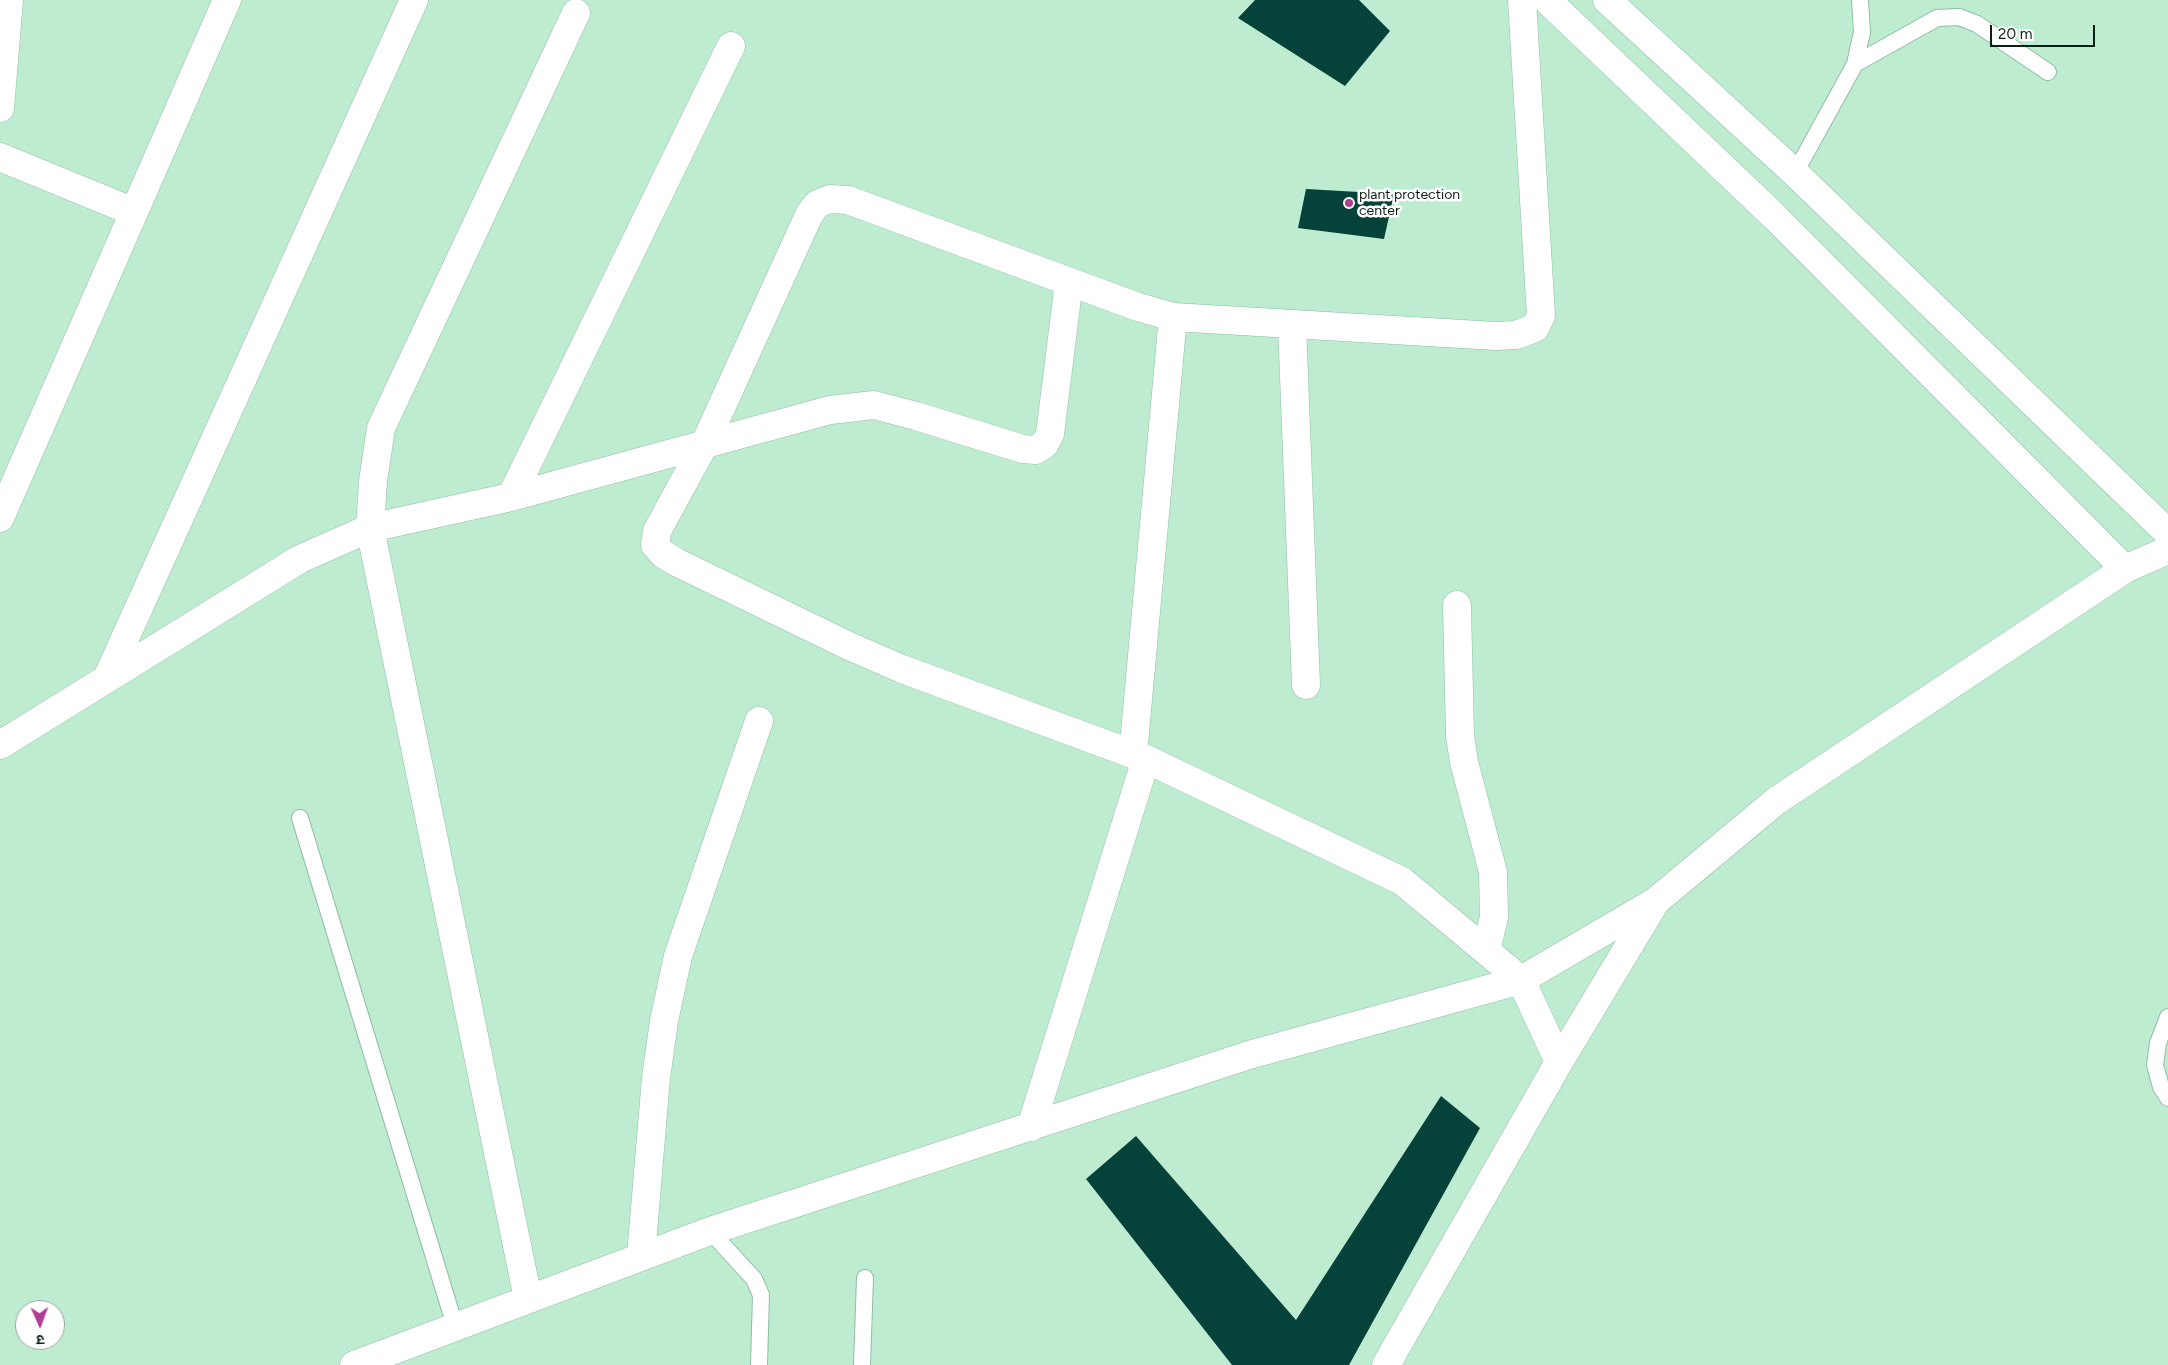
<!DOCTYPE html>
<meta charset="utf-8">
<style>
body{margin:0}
#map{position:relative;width:2168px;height:1365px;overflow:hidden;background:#beecd1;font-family:Figtree,"Noto Sans Devanagari",sans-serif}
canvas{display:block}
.north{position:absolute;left:15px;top:1300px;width:50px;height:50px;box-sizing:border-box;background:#fff;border:1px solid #9ea5a1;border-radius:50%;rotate:178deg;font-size:14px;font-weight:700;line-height:20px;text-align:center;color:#0d1f15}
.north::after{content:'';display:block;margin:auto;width:18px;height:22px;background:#b33d95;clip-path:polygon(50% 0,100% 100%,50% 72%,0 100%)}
.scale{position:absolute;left:1990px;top:25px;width:105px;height:22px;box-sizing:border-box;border:2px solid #0d1f15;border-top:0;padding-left:6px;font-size:15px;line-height:18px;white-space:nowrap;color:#0d1f15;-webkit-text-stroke:4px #fff;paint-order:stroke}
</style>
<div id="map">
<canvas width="2168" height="1365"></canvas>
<div class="north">उ</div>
<div class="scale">20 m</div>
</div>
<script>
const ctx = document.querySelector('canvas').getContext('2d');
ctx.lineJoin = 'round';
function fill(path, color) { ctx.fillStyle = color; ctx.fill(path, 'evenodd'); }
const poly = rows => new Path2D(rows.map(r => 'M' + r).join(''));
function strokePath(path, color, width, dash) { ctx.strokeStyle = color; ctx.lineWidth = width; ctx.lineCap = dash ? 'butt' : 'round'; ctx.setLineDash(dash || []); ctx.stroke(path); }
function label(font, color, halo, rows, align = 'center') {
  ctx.font = font + ' Figtree,sans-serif'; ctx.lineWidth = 5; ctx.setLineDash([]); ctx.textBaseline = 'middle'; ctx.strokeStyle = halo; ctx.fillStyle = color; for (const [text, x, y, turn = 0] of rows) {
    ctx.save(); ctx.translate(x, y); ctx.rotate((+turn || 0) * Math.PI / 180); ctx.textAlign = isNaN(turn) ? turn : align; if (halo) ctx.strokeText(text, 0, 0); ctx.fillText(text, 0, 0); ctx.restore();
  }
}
fill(poly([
 [1255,0,1359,0,1390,31,1345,86,1238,18],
 [1306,189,1394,194,1384,239,1298,228],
 [1441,1096,1480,1128,1349,1365,1232,1365,1086,1179,1136,1136,1296,1320]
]), '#054239');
const lane = poly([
 [1855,64,1937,18,1959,17,1977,24,2048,72],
 [1795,173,1855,64,1862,32,1860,0],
 [300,818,455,1326],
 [2168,1017,2158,1043,2155,1065,2161,1087,2168,1098],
 [710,1231,754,1279,761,1295,759,1365],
 [862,1365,865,1278]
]);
const street = poly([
 [0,108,9,0],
 [0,157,134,212],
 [1292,324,1306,685],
 [511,497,731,46],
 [0,518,227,0],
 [1457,605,1460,736,1464,762,1493,872,1494,917,1486,951],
 [107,678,414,0],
 [0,745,300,559,370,528,511,497,830,410,874,405,916,416,1023,449,1036,450,1045,444,1050,434,1069,282],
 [1133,754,1173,317],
 [1146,759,1402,881,1521,980,1559,1062,1386,1365],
 [1559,1062,1656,901],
 [1031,1127,1146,759,902,669,849,646,676,562,663,554,655,545,657,531,705,443,809,215,817,204,830,199,848,200,1138,307,1173,317,1496,336,1516,335,1535,328,1541,316,1522,0],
 [641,1256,656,1078,664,1021,678,956,759,721],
 [528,1299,370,528,373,481,381,428,576,13]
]);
const secondary = poly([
 [1547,0,1775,217,2125,569],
 [1607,0,1795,173,2168,533],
 [354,1365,710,1231,1249,1055,1521,980,1656,901,1776,801,2125,569,2168,550]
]);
strokePath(lane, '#91bda4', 18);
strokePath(street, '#91bda4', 29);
strokePath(secondary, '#91bda4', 29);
strokePath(lane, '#fff', 16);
strokePath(street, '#fff', 28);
strokePath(secondary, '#fff', 28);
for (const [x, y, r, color] of [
 [1349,203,5,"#b33d95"]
]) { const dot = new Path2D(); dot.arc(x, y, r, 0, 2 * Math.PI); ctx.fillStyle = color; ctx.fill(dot); strokePath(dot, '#fff', 2); }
label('14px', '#0d1f15', '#fff', [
 ["plant protection",1359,195],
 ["center",1359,211]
], 'left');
</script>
